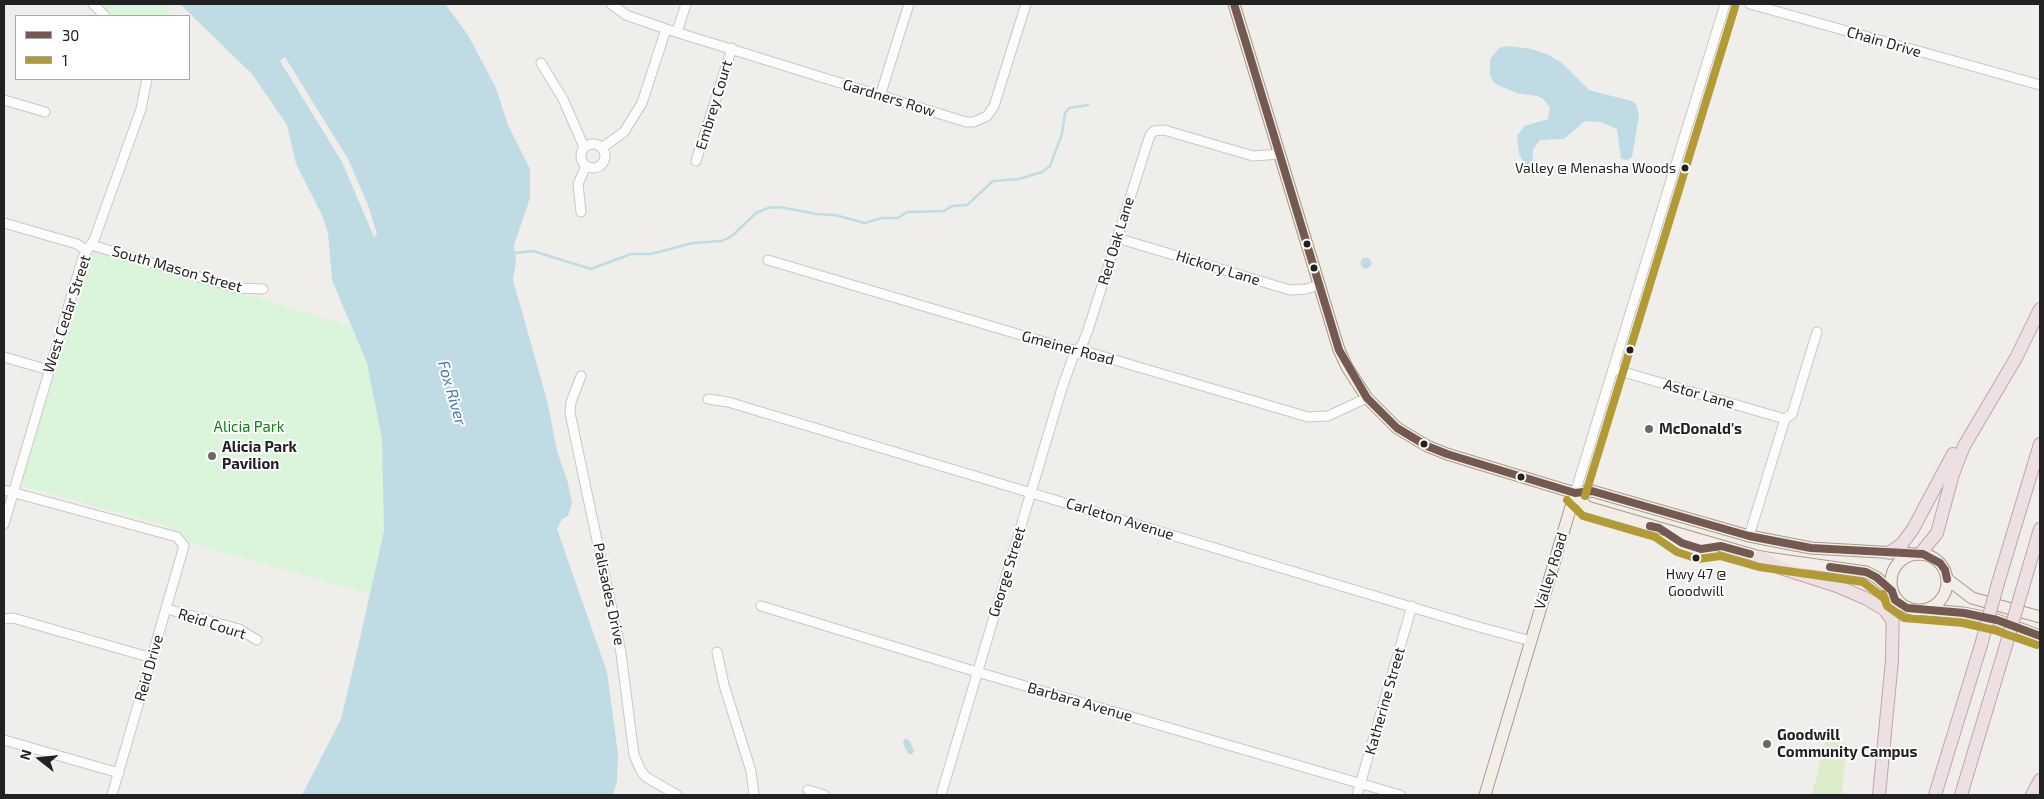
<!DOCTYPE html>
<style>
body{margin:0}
#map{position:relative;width:2044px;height:799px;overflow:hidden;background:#f0eeeb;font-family:"Exo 2",sans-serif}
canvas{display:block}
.frame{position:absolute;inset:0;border:5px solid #222;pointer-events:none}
.legend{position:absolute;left:15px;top:15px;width:175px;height:65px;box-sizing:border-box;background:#fff;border:1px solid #a7a7a7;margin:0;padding:6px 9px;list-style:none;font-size:15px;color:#222}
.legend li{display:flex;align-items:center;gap:10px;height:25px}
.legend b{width:25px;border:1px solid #a7a7a7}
.north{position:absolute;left:15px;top:734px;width:50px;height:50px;-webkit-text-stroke:4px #fff;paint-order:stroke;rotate:286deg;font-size:14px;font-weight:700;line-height:20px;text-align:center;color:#222}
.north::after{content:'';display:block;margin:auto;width:18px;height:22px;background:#222;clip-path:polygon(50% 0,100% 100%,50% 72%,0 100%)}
</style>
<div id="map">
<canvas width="2044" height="799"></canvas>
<div class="frame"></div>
<ul class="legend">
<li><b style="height:6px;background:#735950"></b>30</li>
<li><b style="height:6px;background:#b29b34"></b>1</li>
</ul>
<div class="north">N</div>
</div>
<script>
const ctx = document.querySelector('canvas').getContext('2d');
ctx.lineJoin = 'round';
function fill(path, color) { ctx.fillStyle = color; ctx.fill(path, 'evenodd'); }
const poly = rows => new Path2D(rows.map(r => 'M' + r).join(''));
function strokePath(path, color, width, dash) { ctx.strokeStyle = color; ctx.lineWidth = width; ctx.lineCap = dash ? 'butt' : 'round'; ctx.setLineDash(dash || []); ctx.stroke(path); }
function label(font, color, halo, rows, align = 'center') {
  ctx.font = font + ' "Exo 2",sans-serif'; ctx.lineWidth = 4; ctx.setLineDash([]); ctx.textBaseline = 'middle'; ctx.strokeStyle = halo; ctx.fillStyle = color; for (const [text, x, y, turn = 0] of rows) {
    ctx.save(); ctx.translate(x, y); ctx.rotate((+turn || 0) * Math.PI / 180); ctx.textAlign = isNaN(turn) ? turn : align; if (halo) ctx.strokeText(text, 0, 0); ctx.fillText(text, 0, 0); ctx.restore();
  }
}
fill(poly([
 [1825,741,1847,745,1842,795,1812,795]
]), '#ddeccb');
fill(poly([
 [93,4,171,4,165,16,105,16],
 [93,251,99,251,228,288,352,327,367,363,382,439,384,531,370,594,190,543,180,533,164,525,25,487,22,481,86,265]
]), '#daf5da');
fill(poly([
 [180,4,445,4,468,35,496,88,508,125,530,169,530,198,514,245,516,262,513,280,547,400,557,451,568,483,572,503,568,516,562,519,557,529,607,672,618,754,617,781,613,795,302,795,341,719,358,647,384,531,382,439,367,363,332,280,328,233,322,215,296,164,287,125,252,74],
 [285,57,348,159,368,205,377,234,374,237,342,162,280,61],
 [1508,46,1531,49,1547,54,1562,63,1589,90,1631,101,1636,104,1639,116,1632,157,1628,160,1621,159,1617,129,1601,122,1585,121,1564,139,1540,140,1533,150,1532,170,1530,172,1528,171,1519,154,1517,136,1524,126,1548,119,1550,107,1543,99,1537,96,1516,93,1494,83,1490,75,1490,59,1499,48],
 '1360.5 263a5.5 5.5 0 1 1 11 0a5.5 5.5 0 1 1-11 0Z',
 [904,739,909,740,914,750,912,755,908,753,903,744]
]), '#bfdbe3');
strokePath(poly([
 [513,253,533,251,591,269,631,254,651,254,693,243,722,241,732,236,756,213,768,208,779,207,817,214,835,215,865,223,882,218,898,218,907,212,944,211,952,206,967,205,993,181,1019,179,1042,172,1050,166,1062,134,1065,113,1069,108,1088,105]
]), '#bfdbe3', 2.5);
const minor = poly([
 [93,4,105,16],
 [611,4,626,15,666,29,966,122,974,122,987,116,994,106,1026,4],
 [1750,4,2040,85],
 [677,32,686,4],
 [541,63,563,99,584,147],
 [880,96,909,4],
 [4,100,45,112],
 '581 156a12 12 0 1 1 24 0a12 12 0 1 1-24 0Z',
 [603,147,624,132,642,103,666,29],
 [696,161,732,48],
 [581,212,578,184,586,166],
 [4,223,77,244,87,251],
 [1117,238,1290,290,1306,289,1319,285],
 [91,245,237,288,263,289],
 [768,260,1068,349,1091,353,1308,417,1328,416,1367,398],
 [4,357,49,370],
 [1613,369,1785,419],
 [581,376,571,402,570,413,621,653,634,755,641,771,646,777,677,795],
 [708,399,728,402,1468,624,1531,641],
 [1785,419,1792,414,1817,332],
 [4,490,177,537,184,546,112,795],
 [1575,493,1725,4],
 [4,524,83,257,94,240,141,109,147,79],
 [1749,536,1785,419],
 [761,606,977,672,1400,795],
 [167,609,239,629,257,640],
 [4,619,13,618,152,658],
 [717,652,724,685,751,771,754,795],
 [4,740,119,773],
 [808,790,824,795],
 [941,795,1062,388,1073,357,1083,343,1088,330,1150,135,1154,131,1164,130,1253,156,1280,154],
 [1357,795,1412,606]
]);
const major = poly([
 [1234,4,1339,350,1347,367,1367,398,1397,428,1427,446,1447,454,1575,493,1592,491,1749,536,1811,548,1915,554],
 [1575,493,1587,507,1760,557,1866,572,1876,577,1892,591],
 '1891 582a28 28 0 1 1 56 0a28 28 0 1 1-56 0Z',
 [1947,579,1972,598,2040,617],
 [1927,610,1964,613,1997,620,2040,636],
 [1485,795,1575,493]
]);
const highway = poly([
 [1889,553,1902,544,1913,529,1953,454],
 [1920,554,1937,533,1953,474,1964,446,2016,358,2040,309],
 [1760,557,1781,568,1837,586,1865,598,1884,609,1892,620],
 [1998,583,2040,444],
 [2022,590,2040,529],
 [1879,795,1892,660,1893,597],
 [1935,795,1981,645],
 [1961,795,2004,652],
 [2032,795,2040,780]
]);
strokePath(minor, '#c9c8c7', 11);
strokePath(major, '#a79c86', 13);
strokePath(highway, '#c5a2ac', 14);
strokePath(minor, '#fdfcfc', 9);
strokePath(major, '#f3ede7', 11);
strokePath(highway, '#ece0e2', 12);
const highwayBridge = poly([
 [1981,645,1998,583],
 [2004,652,2022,590]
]);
strokePath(highwayBridge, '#c5a2ac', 14, []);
strokePath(highwayBridge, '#ece0e2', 12);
strokePath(poly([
 [1234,4,1339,350,1367,398,1397,428,1427,446,1447,454,1575,493,1592,491,1749,536,1811,548,1923,554,1940,563,1945,570,1947,579],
 [1650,526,1659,528,1682,543,1701,549,1721,546,1750,554],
 [1830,567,1866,572,1876,577,1892,591],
 [1892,591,1895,600,1907,608,1964,613,1997,620,2040,636]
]), '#735950', 8);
strokePath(poly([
 [1585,496,1735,7],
 [1567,500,1583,516,1655,537,1677,552,1698,559,1720,556,1759,567,1863,582,1885,599],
 [1883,594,1887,606,1904,618,1963,623,1994,630,2037,645]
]), '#b29b34', 8);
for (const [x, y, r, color] of [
 [1685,168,4.5,"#222"],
 [1307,244,4.5,"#222"],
 [1314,268,4.5,"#222"],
 [1630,350,4.5,"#222"],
 [1649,429,5,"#6a6968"],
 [1424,444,4.5,"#222"],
 [212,456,5,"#6a6968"],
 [1521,477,4.5,"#222"],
 [1696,558,4.5,"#222"],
 [1767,744,5,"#6a6968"]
]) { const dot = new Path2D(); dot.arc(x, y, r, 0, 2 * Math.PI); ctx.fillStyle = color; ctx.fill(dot); strokePath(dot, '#fff', 2); }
label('14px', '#222', '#fff', [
 ["Valley @ Menasha Woods",1676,168],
 ["Hwy 47 @",1696,574,"center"],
 ["Goodwill",1696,591,"center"]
], 'right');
label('15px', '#222', '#fff', [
 ["Chain Drive",1884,42,16],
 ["Gardners Row",889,98,17],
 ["Embrey Court",714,105,-73],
 ["Red Oak Lane",1116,241,-73],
 ["Hickory Lane",1218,268,17],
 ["South Mason Street",177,269,16],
 ["West Cedar Street",67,314,-72],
 ["Gmeiner Road",1068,348,15],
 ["Astor Lane",1699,394,16],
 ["Carleton Avenue",1120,519,17],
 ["Valley Road",1551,571,-73],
 ["George Street",1007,572,-73],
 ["Palisades Drive",609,594,78],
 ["Reid Court",212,624,18],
 ["Reid Drive",149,668,-74],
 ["Katherine Street",1385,701,-74],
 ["Barbara Avenue",1080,702,16]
]);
label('15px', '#0c8416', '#fff', [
 ["Alicia Park",249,427]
]);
label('bold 15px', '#222', '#fff', [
 ["McDonald's",1659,429],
 ["Alicia Park",222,447],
 ["Pavilion",222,464],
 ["Goodwill",1777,735],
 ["Community Campus",1777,752]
], 'left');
label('italic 16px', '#4a7aab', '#fff', [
 ["Fox River",452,393,74]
]);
</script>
